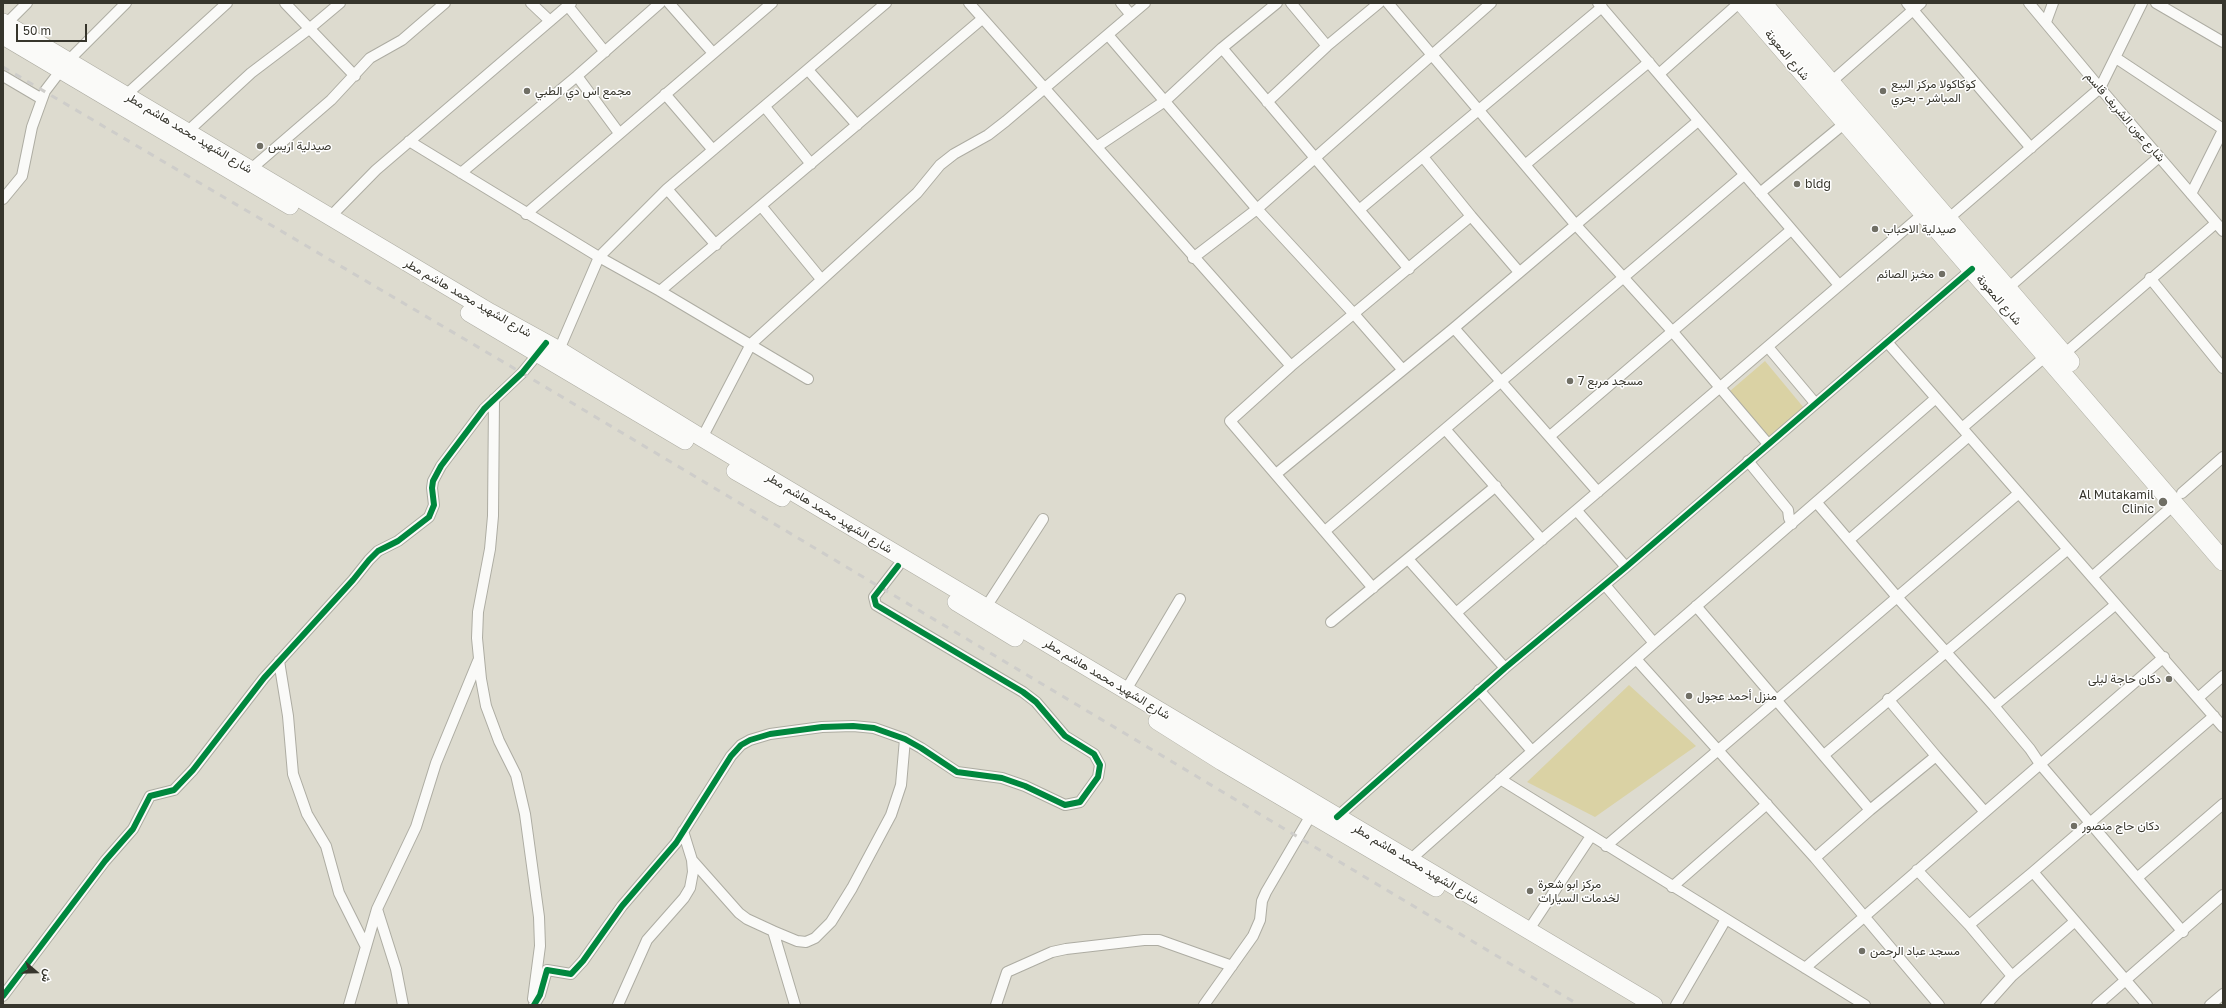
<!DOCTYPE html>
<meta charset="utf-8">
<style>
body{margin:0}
#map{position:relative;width:2226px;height:1008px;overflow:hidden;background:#dddbcf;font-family:"Golos Text",Vazirmatn,sans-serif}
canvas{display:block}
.frame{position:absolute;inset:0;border:4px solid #36352c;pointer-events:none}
.north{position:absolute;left:16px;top:952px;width:40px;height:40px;-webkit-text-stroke:3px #fff;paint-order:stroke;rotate:110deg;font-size:11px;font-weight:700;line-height:16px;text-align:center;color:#36352c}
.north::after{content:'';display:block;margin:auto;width:14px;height:18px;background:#36352c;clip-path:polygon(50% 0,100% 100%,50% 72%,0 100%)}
.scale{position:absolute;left:16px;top:24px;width:71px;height:18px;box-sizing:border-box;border:2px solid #36352c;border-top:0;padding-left:5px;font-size:12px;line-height:14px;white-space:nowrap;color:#36352c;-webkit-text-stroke:3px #fff;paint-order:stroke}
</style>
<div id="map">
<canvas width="2226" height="1008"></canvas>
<div class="frame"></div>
<div class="north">ش</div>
<div class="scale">50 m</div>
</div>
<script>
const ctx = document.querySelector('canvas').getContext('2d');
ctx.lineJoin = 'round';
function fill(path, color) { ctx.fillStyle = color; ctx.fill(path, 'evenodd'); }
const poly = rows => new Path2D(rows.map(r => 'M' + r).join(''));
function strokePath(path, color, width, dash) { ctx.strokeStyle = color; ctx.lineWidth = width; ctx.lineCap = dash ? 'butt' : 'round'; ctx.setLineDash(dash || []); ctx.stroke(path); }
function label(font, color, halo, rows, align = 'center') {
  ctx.font = font + ' "Golos Text",Vazirmatn,sans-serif'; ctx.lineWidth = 3; ctx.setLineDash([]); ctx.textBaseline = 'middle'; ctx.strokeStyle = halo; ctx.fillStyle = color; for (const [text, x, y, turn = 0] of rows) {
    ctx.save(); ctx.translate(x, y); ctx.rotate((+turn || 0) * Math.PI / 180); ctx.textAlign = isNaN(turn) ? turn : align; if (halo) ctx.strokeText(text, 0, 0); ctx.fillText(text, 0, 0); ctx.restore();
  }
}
fill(poly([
 [1765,361,1804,408,1769,438,1730,391],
 [1629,685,1696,746,1595,817,1527,782]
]), '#dad2a4');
const street = poly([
 [285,3,355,76],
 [531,3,550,21],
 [669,3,713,53],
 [969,3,1291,366],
 [1121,3,1131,15],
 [1291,3,1327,46],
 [1388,3,1575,224,1672,331,1768,444],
 [1598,3,1839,285],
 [1907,3,2031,148],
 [2029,3,2100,88,2223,231],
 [2156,3,2223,42],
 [568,6,605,52],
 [2046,22,2053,3],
 [6,24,27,3],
 [1108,35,1257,209,1354,314,1402,369],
 [1222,48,1409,269],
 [2116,58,2223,129],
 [69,60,126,3],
 [808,70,857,125],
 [1659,74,1739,3],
 [3,76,42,99],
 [577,76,619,133],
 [1831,82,1921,3],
 [665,94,713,150],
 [126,95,227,3],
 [1267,102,1327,46,1379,3],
 [765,107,811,164],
 [187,132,251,73,309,29,340,3],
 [409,141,599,257,660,291,808,379],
 [1098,146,1165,101,1222,48,1277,3],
 [1423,157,1471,216],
 [1526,164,1649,62],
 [251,169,331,100,370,58,402,40,445,3],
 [461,173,577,76,660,3],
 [667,189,716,245],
 [1760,193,1845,123],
 [2191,194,2223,130],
 [3,199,22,176,32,127,45,91,61,70],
 [762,207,821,279],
 [1359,210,1602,7],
 [526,214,772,3],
 [330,217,376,170,571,3],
 [1948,219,2100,88,2142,3],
 [1193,258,1257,209,1491,3],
 [2150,278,2223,368],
 [2008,288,2159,157],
 [660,291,982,19],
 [1454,328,1598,492],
 [1887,342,2223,727],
 [1768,347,1815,403],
 [559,350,599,257,667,189,886,3],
 [2063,355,2216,223],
 [494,399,493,516,490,549,478,612,477,638,481,679,486,706,499,741,516,775,525,814,539,917,540,946,533,999],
 [1962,428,2047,355],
 [1445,429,1542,540],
 [1550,436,1791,230],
 [702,438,751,344,917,193,940,165,954,154,988,135,1006,121,1145,3],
 [1748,461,1788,510,1789,518,1792,524],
 [1276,474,1454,328,1698,121],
 [2182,493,2223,457],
 [1817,503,1897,597,1994,706,2030,749,2040,764,2183,932],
 [1577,511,1626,567],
 [1325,531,1744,175],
 [1849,540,1969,436],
 [1408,559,1505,668],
 [2092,577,2175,504],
 [1605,585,1654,643],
 [1373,588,1230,421,1291,366,1471,216,1519,272],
 [1696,606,1870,810,1815,858],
 [986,607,1043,519],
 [1456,613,1924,213],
 [1331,622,1496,486],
 [1636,659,1815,858,1939,1005],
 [279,661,288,716,293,774,307,814,326,846,339,893,366,947],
 [1126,690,1180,599],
 [1479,690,1532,751],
 [2198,698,2223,676],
 [1994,706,2115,605],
 [1824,755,2067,550],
 [1936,756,1984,811],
 [1500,779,1865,1005],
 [1870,810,1936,756,1888,699],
 [1337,817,1505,668,1626,567,1972,269],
 [1606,846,2019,493],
 [1411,859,1654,643,1936,398],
 [692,860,739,913,747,919,773,931,795,1005],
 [1917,870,1969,925,2033,872,2214,716],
 [2033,872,2147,1005],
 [2137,878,2223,804],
 [1672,887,1767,804],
 [377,909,396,969,403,1005],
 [1969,925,2012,976,1986,1005],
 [773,931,797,941,806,942,815,938,831,922,852,888,891,815,901,785,905,739],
 [1528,931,1591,836],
 [1805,968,2164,657],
 [2012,976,2074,922],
 [3,996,105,861,133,829,150,796,174,790,193,770,264,678,353,580,369,560,378,551,398,541,429,517,434,505,432,488,433,481,441,466,484,409,522,373,541,350],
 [349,1005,377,909,416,827,436,763,478,661],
 [534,1005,540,995,547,970,571,974,583,961,622,906,676,843,731,756,741,745,750,740,770,734,822,727,853,726,874,728,905,739,921,748,957,772,1002,778,1025,786,1065,805,1080,802,1098,777,1100,765,1094,754,1065,736,1036,702,1023,692,876,605,874,597,898,566],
 [618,1005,647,940,684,898,690,888,693,872,692,860,683,831],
 [996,1005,1007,972,1052,952,1066,949,1144,940,1159,940,1232,966],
 [1204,1005,1253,936,1260,920,1262,901,1266,892,1311,815],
 [1676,1005,1726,919],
 [2097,1005,2223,895],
 [2210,1005,2223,994]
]);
const primary = poly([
 [3,22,490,312,559,350,702,438,1654,1005],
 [3,36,290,206],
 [469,313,685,441],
 [735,471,782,498],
 [956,602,1015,638],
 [1157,721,1222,762,1436,888]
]);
const highway = poly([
 [1743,3,2223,561],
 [1762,3,2070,362]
]);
strokePath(street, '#adaca2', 12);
strokePath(primary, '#adaca2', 18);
strokePath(highway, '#adaca2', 20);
strokePath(street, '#fafaf8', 10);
strokePath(primary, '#fafaf8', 17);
strokePath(highway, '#fafaf8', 19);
strokePath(poly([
 [3,67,522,373,1579,1005]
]), '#cecdca', 3, [7, 7]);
strokePath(poly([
 [1337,817,1505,668,1626,567,1972,269],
 [3,996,105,861,133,829,150,796,174,790,193,770,264,678,353,580,369,560,378,551,398,541,429,517,434,505,432,488,433,481,441,466,484,409,522,373,546,343],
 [534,1005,540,995,547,970,571,974,583,961,622,906,676,843,731,756,741,745,750,740,770,734,822,727,853,726,874,728,905,739,921,748,957,772,1002,778,1025,786,1065,805,1080,802,1098,777,1100,765,1094,754,1065,736,1036,702,1023,692,876,605,874,597,898,566]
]), '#00873e', 6);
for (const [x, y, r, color] of [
 [527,91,4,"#706f65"],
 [1883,91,4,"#706f65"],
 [260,146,4,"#706f65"],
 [1797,184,4,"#706f65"],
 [1875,229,4,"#706f65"],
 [1942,274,4,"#706f65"],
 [1570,381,4,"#706f65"],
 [2163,502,5,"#706f65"],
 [2169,679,4,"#706f65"],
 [1689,696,4,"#706f65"],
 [2074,826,4,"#706f65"],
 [1530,891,4,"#706f65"],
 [1862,951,4,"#706f65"]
]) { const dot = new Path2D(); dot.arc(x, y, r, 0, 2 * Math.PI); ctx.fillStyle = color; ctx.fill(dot); strokePath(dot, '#fff', 1.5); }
label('12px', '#36352c', '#fff', [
 ["شارع المعونة",1787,55,50],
 ["شارع عون الشريف قاسم",2125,117,49],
 ["شارع الشهيد محمد هاشم مطر",189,133,31],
 ["شارع الشهيد محمد هاشم مطر",468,298,30],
 ["شارع المعونة",1999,300,49],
 ["شارع الشهيد محمد هاشم مطر",829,513,31],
 ["شارع الشهيد محمد هاشم مطر",1107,679,31],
 ["شارع الشهيد محمد هاشم مطر",1416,864,31]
]);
label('12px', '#36352c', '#fff', [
 ["كوكاكولا مركز البيع",1891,84],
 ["المباشر - بحري",1891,98],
 ["مجمع اس دي الطبي",535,91],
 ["صيدلية اريس",268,146],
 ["bldg",1805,184],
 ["صيدلية الاحباب",1883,229],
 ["مخبز الصائم",1934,274,"right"],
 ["مسجد مربع 7",1578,381],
 ["Al Mutakamil",2154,495,"right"],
 ["Clinic",2154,509,"right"],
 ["دكان حاجة ليلى",2161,679,"right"],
 ["منزل أحمد عجول",1697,696],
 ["دكان حاج منصور",2082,826],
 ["مركز ابو شعرة",1538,884],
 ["لخدمات السيارات",1538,898],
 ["مسجد عباد الرحمن",1870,951]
], 'left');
</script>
